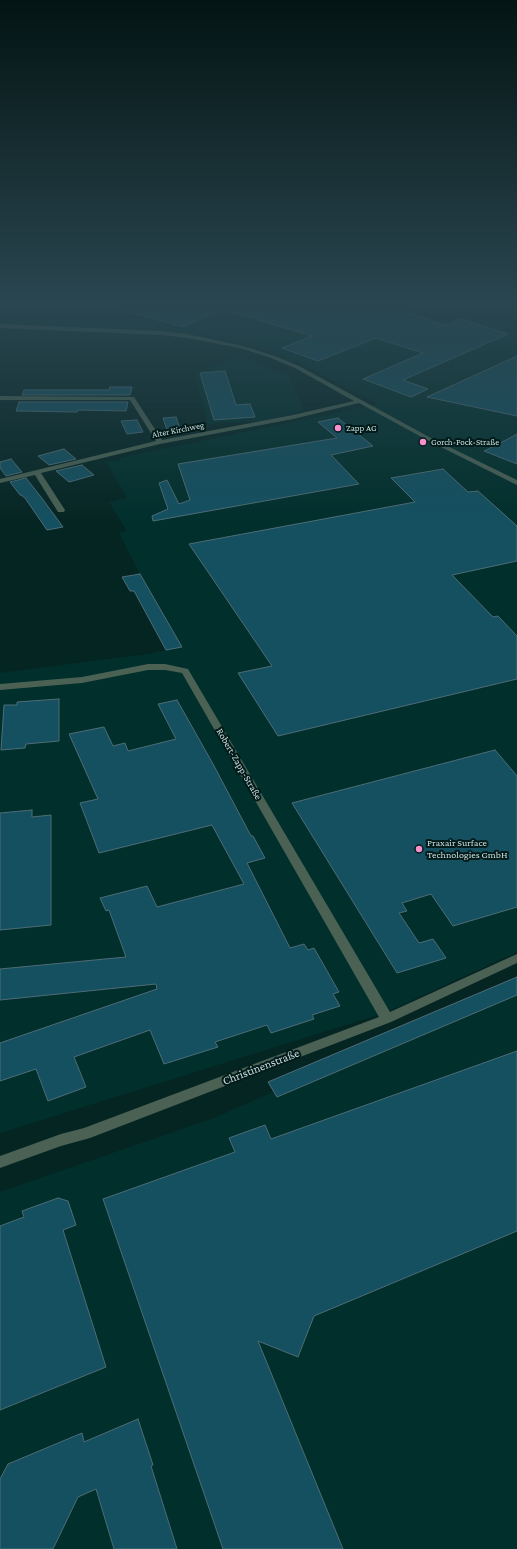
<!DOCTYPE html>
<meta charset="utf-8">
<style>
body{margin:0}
canvas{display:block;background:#052523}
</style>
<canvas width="517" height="1549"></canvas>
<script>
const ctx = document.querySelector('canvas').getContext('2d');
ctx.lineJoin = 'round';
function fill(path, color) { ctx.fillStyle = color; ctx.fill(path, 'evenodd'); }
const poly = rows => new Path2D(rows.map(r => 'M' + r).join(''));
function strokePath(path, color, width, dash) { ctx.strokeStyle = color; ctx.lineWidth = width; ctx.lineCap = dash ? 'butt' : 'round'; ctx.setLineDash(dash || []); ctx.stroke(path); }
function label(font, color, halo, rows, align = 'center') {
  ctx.font = font + ' "Crimson Pro",serif'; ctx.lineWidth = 4; ctx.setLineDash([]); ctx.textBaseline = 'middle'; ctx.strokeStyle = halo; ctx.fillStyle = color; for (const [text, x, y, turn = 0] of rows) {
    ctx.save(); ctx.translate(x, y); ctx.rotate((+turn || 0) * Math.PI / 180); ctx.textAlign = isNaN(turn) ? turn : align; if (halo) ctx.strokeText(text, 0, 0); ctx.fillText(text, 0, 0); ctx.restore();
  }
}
fill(poly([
 [0,305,517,305,517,952,384,1013,0,1133,0,673,148,654,181,647,140,574,119,533,127,531,109,502,127,498,106,462,120,460,119,458,379,404,300,362,258,347,217,338,167,330,72,327,0,326],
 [239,357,288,375,304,411,261,421,208,424,195,374],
 [517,985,517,1549,0,1549,0,1192,214,1118]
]), '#012f2c');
const building = poly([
 [120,305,382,305,446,325,461,319,508,334,403,380,428,389,411,397,363,379,423,353,376,338,318,361,282,348,312,336,222,309,183,327,119,309,120,305],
 [517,356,517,416,427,397,517,356],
 [225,371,236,405,250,404,255,417,214,420,200,373,225,371],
 [110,387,132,387,130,395,22,395,24,390,109,390,110,387],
 [19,402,128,402,126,411,78,410,77,412,16,411,19,402],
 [176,417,180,429,167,430,163,418,176,417],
 [338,418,373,446,331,455,359,484,153,521,152,516,168,509,159,483,167,480,179,504,190,500,178,464,337,438,318,422,338,418],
 [137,420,143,432,127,434,121,421,137,420],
 [517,434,517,464,484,451,506,440,517,434],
 [64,449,76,459,49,465,38,456,64,449],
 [11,459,22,472,6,476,0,468,0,462,11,459],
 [82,465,94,475,69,482,56,471,82,465],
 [443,469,468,492,478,491,517,526,517,561,452,575,493,617,498,616,517,636,517,679,278,736,238,673,272,666,189,544,415,502,391,478,443,469],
 [26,478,41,497,63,527,47,530,25,498,21,495,20,495,10,482,26,478],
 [140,574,182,647,166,650,134,591,130,591,122,577,140,574],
 [59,699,59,741,26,744,25,748,1,750,4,705,17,705,17,702,59,699],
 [177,700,213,764,251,836,253,836,265,858,247,863,290,948,304,944,308,950,314,948,339,992,333,994,340,1006,312,1015,314,1019,271,1033,267,1025,215,1042,218,1047,164,1064,150,1030,74,1057,86,1087,48,1101,36,1069,0,1081,0,1043,157,989,156,984,0,1000,0,969,126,957,109,910,106,911,100,898,147,886,157,907,244,884,212,825,99,853,80,803,98,799,69,734,104,727,113,746,125,743,128,751,176,739,158,704,177,700],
 [495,750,517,776,517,907,453,926,431,894,402,903,407,911,399,913,419,943,433,939,446,958,397,973,292,803,495,750],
 [32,810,32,817,51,815,51,925,0,930,0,813,32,810],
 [517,977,517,995,277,1097,268,1082,517,977],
 [517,1051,517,1231,314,1316,298,1357,258,1341,343,1549,223,1549,103,1199,235,1152,229,1138,265,1125,271,1139,517,1051],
 [58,1198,68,1201,76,1225,63,1230,106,1367,0,1410,0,1226,24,1217,22,1211,58,1198],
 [138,1419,153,1465,151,1466,177,1549,114,1549,96,1489,78,1497,53,1549,0,1549,0,1479,8,1464,82,1433,84,1442,138,1419]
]);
fill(building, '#145060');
strokePath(building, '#4f6c76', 1);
fill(poly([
 [0,324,162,331,187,334,243,346,275,356,299,366,431,438,517,480,517,485,427,440,359,403,293,419,160,444,41,473,65,510,64,512,58,512,35,475,0,483,0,479,156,441,130,400,0,400,0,396,134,397,162,440,293,415,354,401,295,368,271,358,240,348,187,338,162,335,0,328,0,324],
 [148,664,165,664,188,669,390,1012,517,954,517,963,391,1022,90,1138,61,1146,0,1168,0,1156,61,1134,84,1128,379,1017,182,673,165,670,148,670,82,683,0,690,0,684,82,677,148,664]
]), '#4a6153');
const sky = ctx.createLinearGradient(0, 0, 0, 522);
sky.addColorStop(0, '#031413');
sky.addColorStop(0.58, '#2a4650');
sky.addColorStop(1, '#2a465000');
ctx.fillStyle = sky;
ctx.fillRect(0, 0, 517, 522);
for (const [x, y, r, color] of [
 [338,428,4,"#f890cc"],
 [423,442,4,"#f890cc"],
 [419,849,4,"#f890cc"]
]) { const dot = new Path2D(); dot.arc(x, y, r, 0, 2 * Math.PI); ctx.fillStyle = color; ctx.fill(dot); strokePath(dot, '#001b1a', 1.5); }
label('9px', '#cedfde', '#001b1a', [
 ["Zapp AG",346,428],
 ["Gorch-Fock-Straße",431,442]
], 'left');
label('9px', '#cedfde', '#001b1a', [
 ["Alter Kirchweg",178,430,-11]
]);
label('10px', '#cedfde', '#001b1a', [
 ["Robert-Zapp-Straße",239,764,60]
]);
label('10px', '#cedfde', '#001b1a', [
 ["Praxair Surface",427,843],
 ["Technologies GmbH",427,855]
], 'left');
label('12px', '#cedfde', '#001b1a', [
 ["Christinenstraße",261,1067,-21]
]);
</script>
